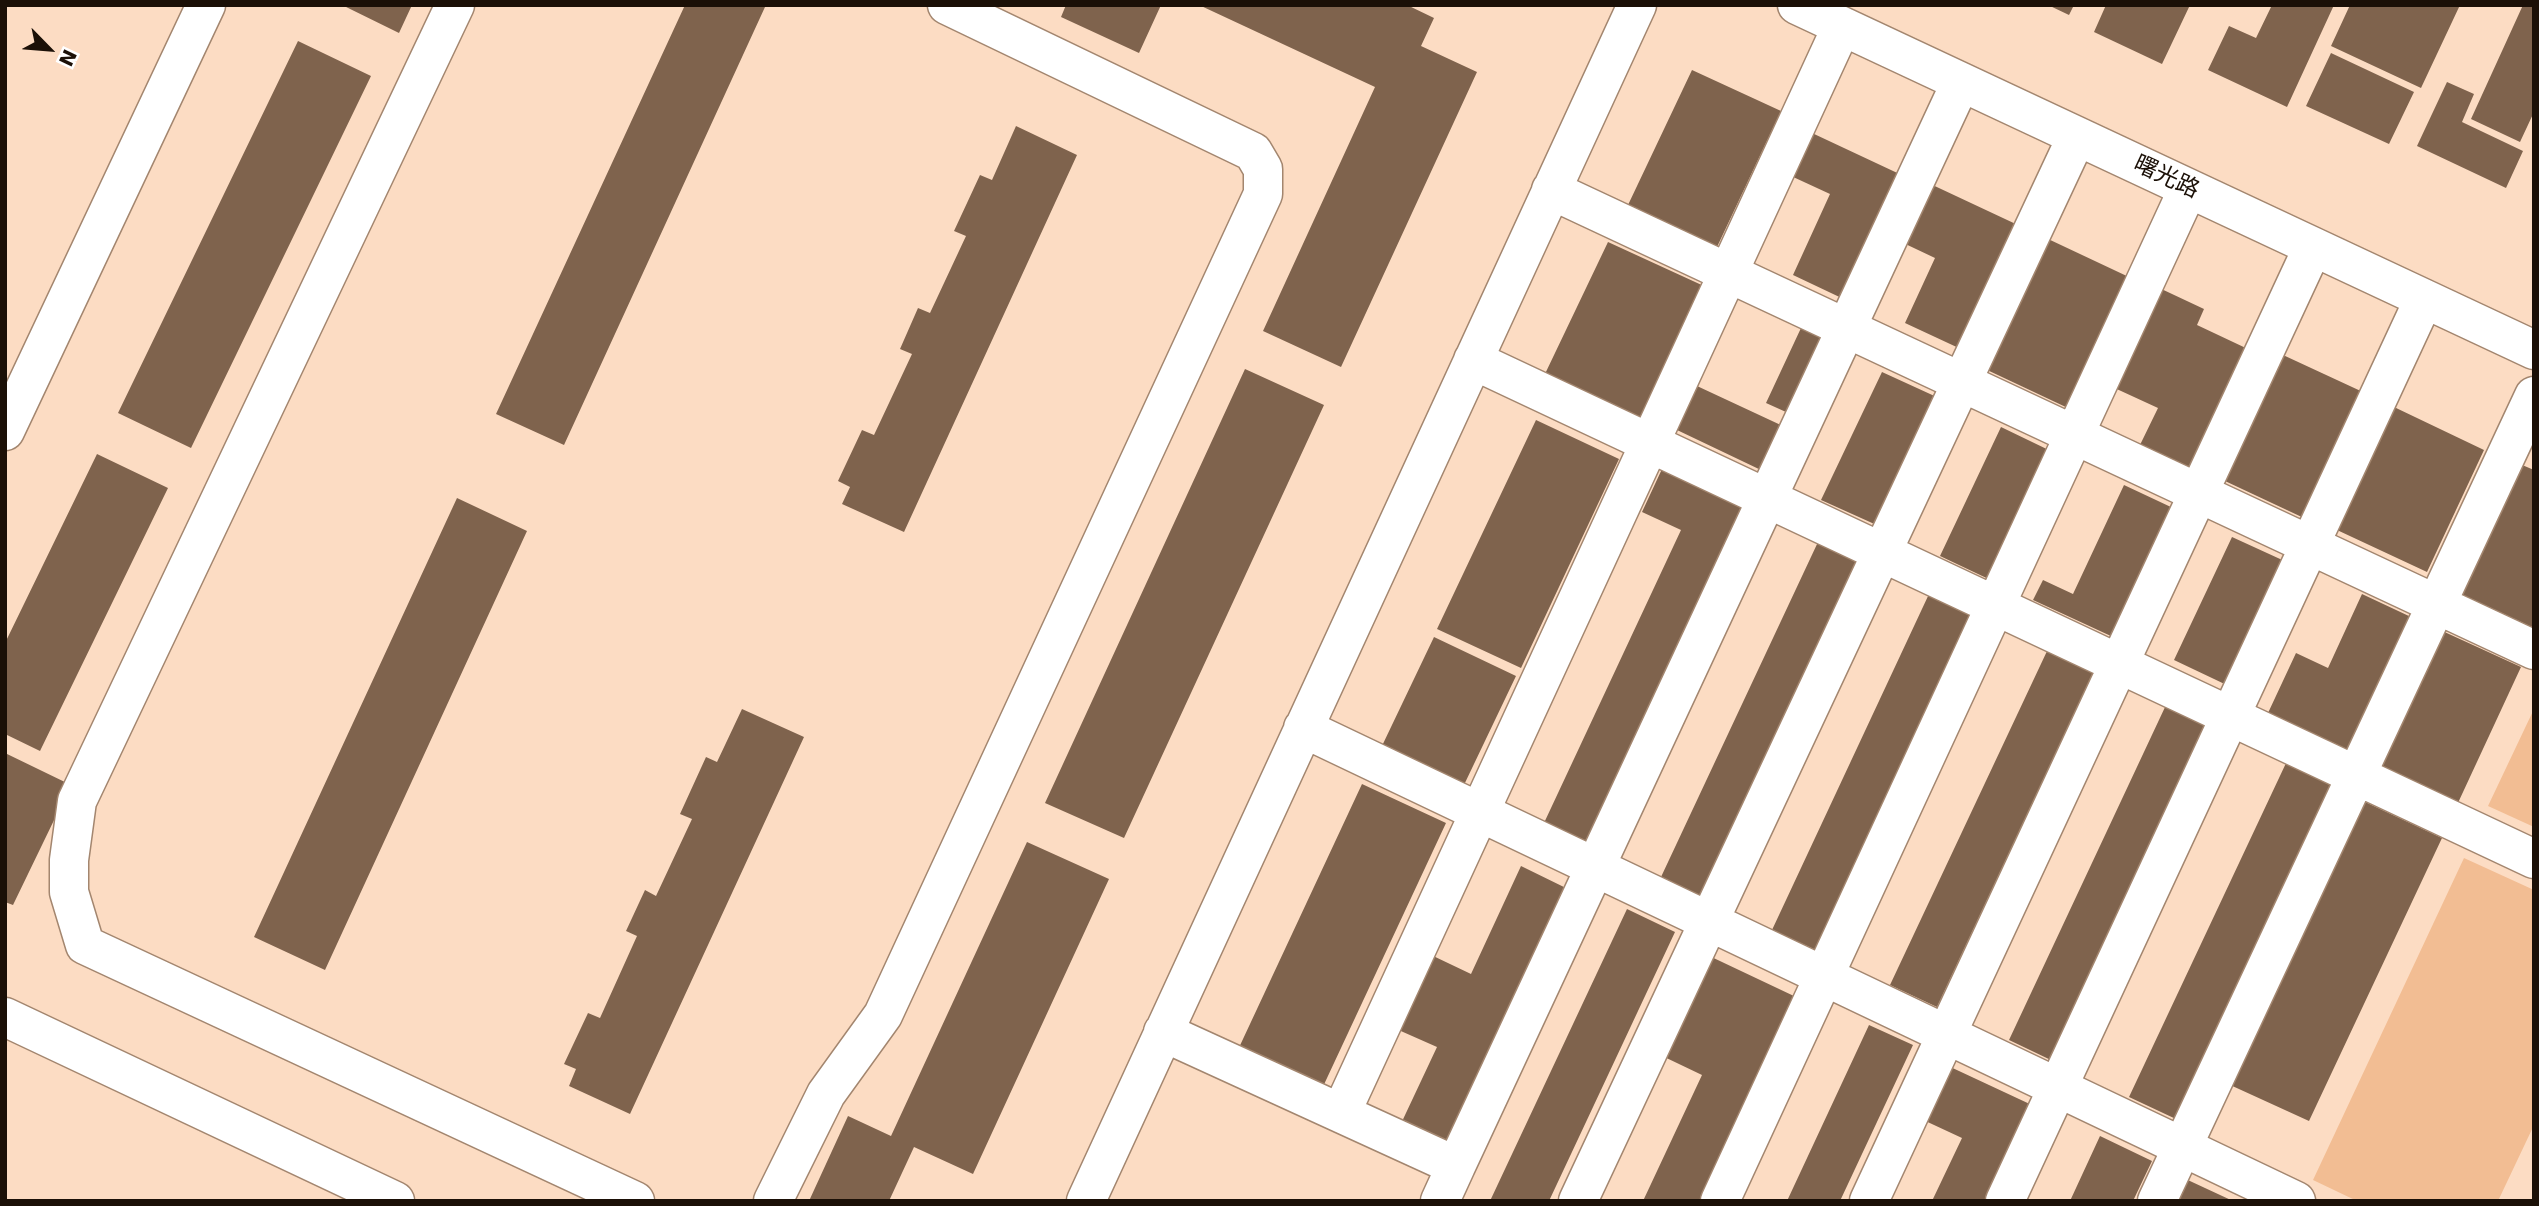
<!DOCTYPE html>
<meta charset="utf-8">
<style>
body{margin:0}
#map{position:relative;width:2539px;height:1206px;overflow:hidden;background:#fcdcc3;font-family:"DejaVu Sans",sans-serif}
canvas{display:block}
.frame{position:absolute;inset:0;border:7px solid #1b1007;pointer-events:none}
.north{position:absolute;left:14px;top:14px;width:70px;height:70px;-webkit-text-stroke:5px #fff;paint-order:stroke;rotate:115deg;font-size:19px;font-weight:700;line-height:28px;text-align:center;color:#1b1007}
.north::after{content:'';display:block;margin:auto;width:24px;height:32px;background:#1b1007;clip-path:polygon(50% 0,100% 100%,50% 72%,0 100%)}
</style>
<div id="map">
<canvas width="2539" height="1206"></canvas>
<div class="frame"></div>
<div class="north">N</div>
</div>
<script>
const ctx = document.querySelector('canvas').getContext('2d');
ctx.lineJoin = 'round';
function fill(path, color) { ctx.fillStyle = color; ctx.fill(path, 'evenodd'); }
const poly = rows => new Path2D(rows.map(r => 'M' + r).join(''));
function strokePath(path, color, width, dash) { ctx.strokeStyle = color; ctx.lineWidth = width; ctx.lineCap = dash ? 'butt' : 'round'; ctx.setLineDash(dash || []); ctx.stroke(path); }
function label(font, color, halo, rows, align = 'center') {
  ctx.font = font + ' "DejaVu Sans","Noto Sans SC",sans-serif'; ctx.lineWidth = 5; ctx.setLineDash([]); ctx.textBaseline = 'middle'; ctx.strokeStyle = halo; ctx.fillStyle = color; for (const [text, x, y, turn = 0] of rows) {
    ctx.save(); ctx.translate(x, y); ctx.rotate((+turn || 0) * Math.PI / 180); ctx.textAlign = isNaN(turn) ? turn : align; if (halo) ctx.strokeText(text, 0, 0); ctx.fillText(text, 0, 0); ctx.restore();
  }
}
fill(poly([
 [2534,709,2534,827,2488,806],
 [2464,858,2534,890,2534,1125,2498,1201,2357,1201,2313,1180]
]), '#f2bd93');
fill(poly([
 [342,5,412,5,399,33],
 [685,5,765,7,564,445,496,414],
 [1066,5,1161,5,1139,53,1061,17],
 [1199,5,1407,5,1434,18,1421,46,1477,72,1341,367,1263,331,1375,87],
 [2048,5,2074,5,2069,15],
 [2106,5,2190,5,2162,64,2094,32],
 [2272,5,2334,5,2287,107,2208,70,2229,26,2256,38],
 [2350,5,2460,5,2421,88,2331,46],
 [2523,5,2534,5,2534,112,2520,142,2471,119],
 [298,41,371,76,191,448,118,413],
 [2331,53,2414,92,2389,144,2306,106],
 [1692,70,1781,111,1717,247,1628,205],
 [2447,82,2474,94,2462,122,2523,151,2506,188,2417,146],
 [1016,126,1077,155,904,532,842,504,850,487,838,481,862,430,874,435,912,354,900,349,918,308,930,313,966,236,954,231,980,175,992,180],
 [1812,133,1908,178,1850,302,1793,275,1830,194,1791,176],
 [1924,181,2020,226,1963,350,1905,323,1935,258,1897,240],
 [2046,238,2131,278,2070,409,1985,369],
 [1608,242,1706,287,1642,422,1544,376],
 [2155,286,2204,309,2197,325,2250,350,2192,472,2139,447,2158,408,2108,385],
 [1801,328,1822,338,1786,412,1766,403],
 [2283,355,2365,393,2306,519,2225,481],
 [1245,369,1324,405,1124,838,1045,803],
 [1882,372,1941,399,1881,527,1821,500],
 [1697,386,1785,427,1763,471,1677,430],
 [2394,407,2484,450,2427,572,2337,530],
 [1536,420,1619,459,1521,668,1437,629],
 [2001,427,2057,454,1997,583,1940,556],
 [97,454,168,488,40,751,5,734,5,643],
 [2515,462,2534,470,2534,628,2454,591],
 [1662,469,1753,511,1596,847,1544,823,1681,530,1642,512],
 [2124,485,2173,508,2113,637,2033,600,2043,580,2073,594],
 [457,498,527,531,325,970,254,937],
 [2232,537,2291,564,2233,688,2174,660],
 [1818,542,1861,562,1704,897,1661,877],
 [1929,594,1975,615,1818,951,1772,930],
 [2362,594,2411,617,2349,750,2268,713,2296,653,2328,668],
 [2438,629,2521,667,2457,805,2374,767],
 [1434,637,1516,676,1463,787,1381,748],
 [2048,649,2094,671,1937,1007,1890,985],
 [2166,705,2212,726,2055,1062,2009,1040],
 [742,709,804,737,630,1114,569,1086,576,1069,564,1064,588,1013,600,1018,637,936,626,931,645,890,656,896,692,819,680,814,706,757,717,762],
 [5,753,71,785,13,905,5,902],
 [2287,761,2335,784,2178,1120,2129,1097],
 [1362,784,1446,823,1320,1093,1236,1054],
 [2361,800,2442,838,2309,1121,2228,1084],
 [1027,842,1109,879,973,1174,914,1147,889,1201,809,1201,848,1116,891,1136],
 [1521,866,1570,890,1447,1153,1398,1130,1437,1047,1394,1028,1429,954,1471,974],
 [1627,909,1675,932,1549,1201,1490,1201],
 [1703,953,1796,997,1701,1201,1643,1201,1702,1075,1656,1053],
 [1869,1025,1913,1045,1840,1201,1787,1201],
 [1944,1064,2034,1106,1990,1201,1932,1201,1962,1138,1919,1118],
 [2100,1136,2152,1161,2133,1201,2070,1201],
 [2177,1175,2233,1201,2165,1201]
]), '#7f634d');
const minor = poly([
 [455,5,77,801,69,860,69,892,85,945,635,1201],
 [1797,5,2534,350],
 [1551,190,2534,650],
 [1473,360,2534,859],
 [5,431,206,5],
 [1303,728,2296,1201],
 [5,1017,395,1201],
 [1163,1032,1456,1166,1440,1201],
 [1341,1113,1842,26],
 [1456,1166,1961,82],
 [773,1201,826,1094,883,1015,1263,194,1263,169,1253,152,947,5],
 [1086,1201,1637,5],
 [1578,1201,2077,136],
 [1720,1201,2188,189],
 [1869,1201,2313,247],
 [2005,1201,2424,299],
 [2157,1201,2534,396]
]);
strokePath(minor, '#a3866f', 41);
strokePath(minor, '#fff', 38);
label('23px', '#1b1007', '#fff', [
 ["曙光路",2166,178,25]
]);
</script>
